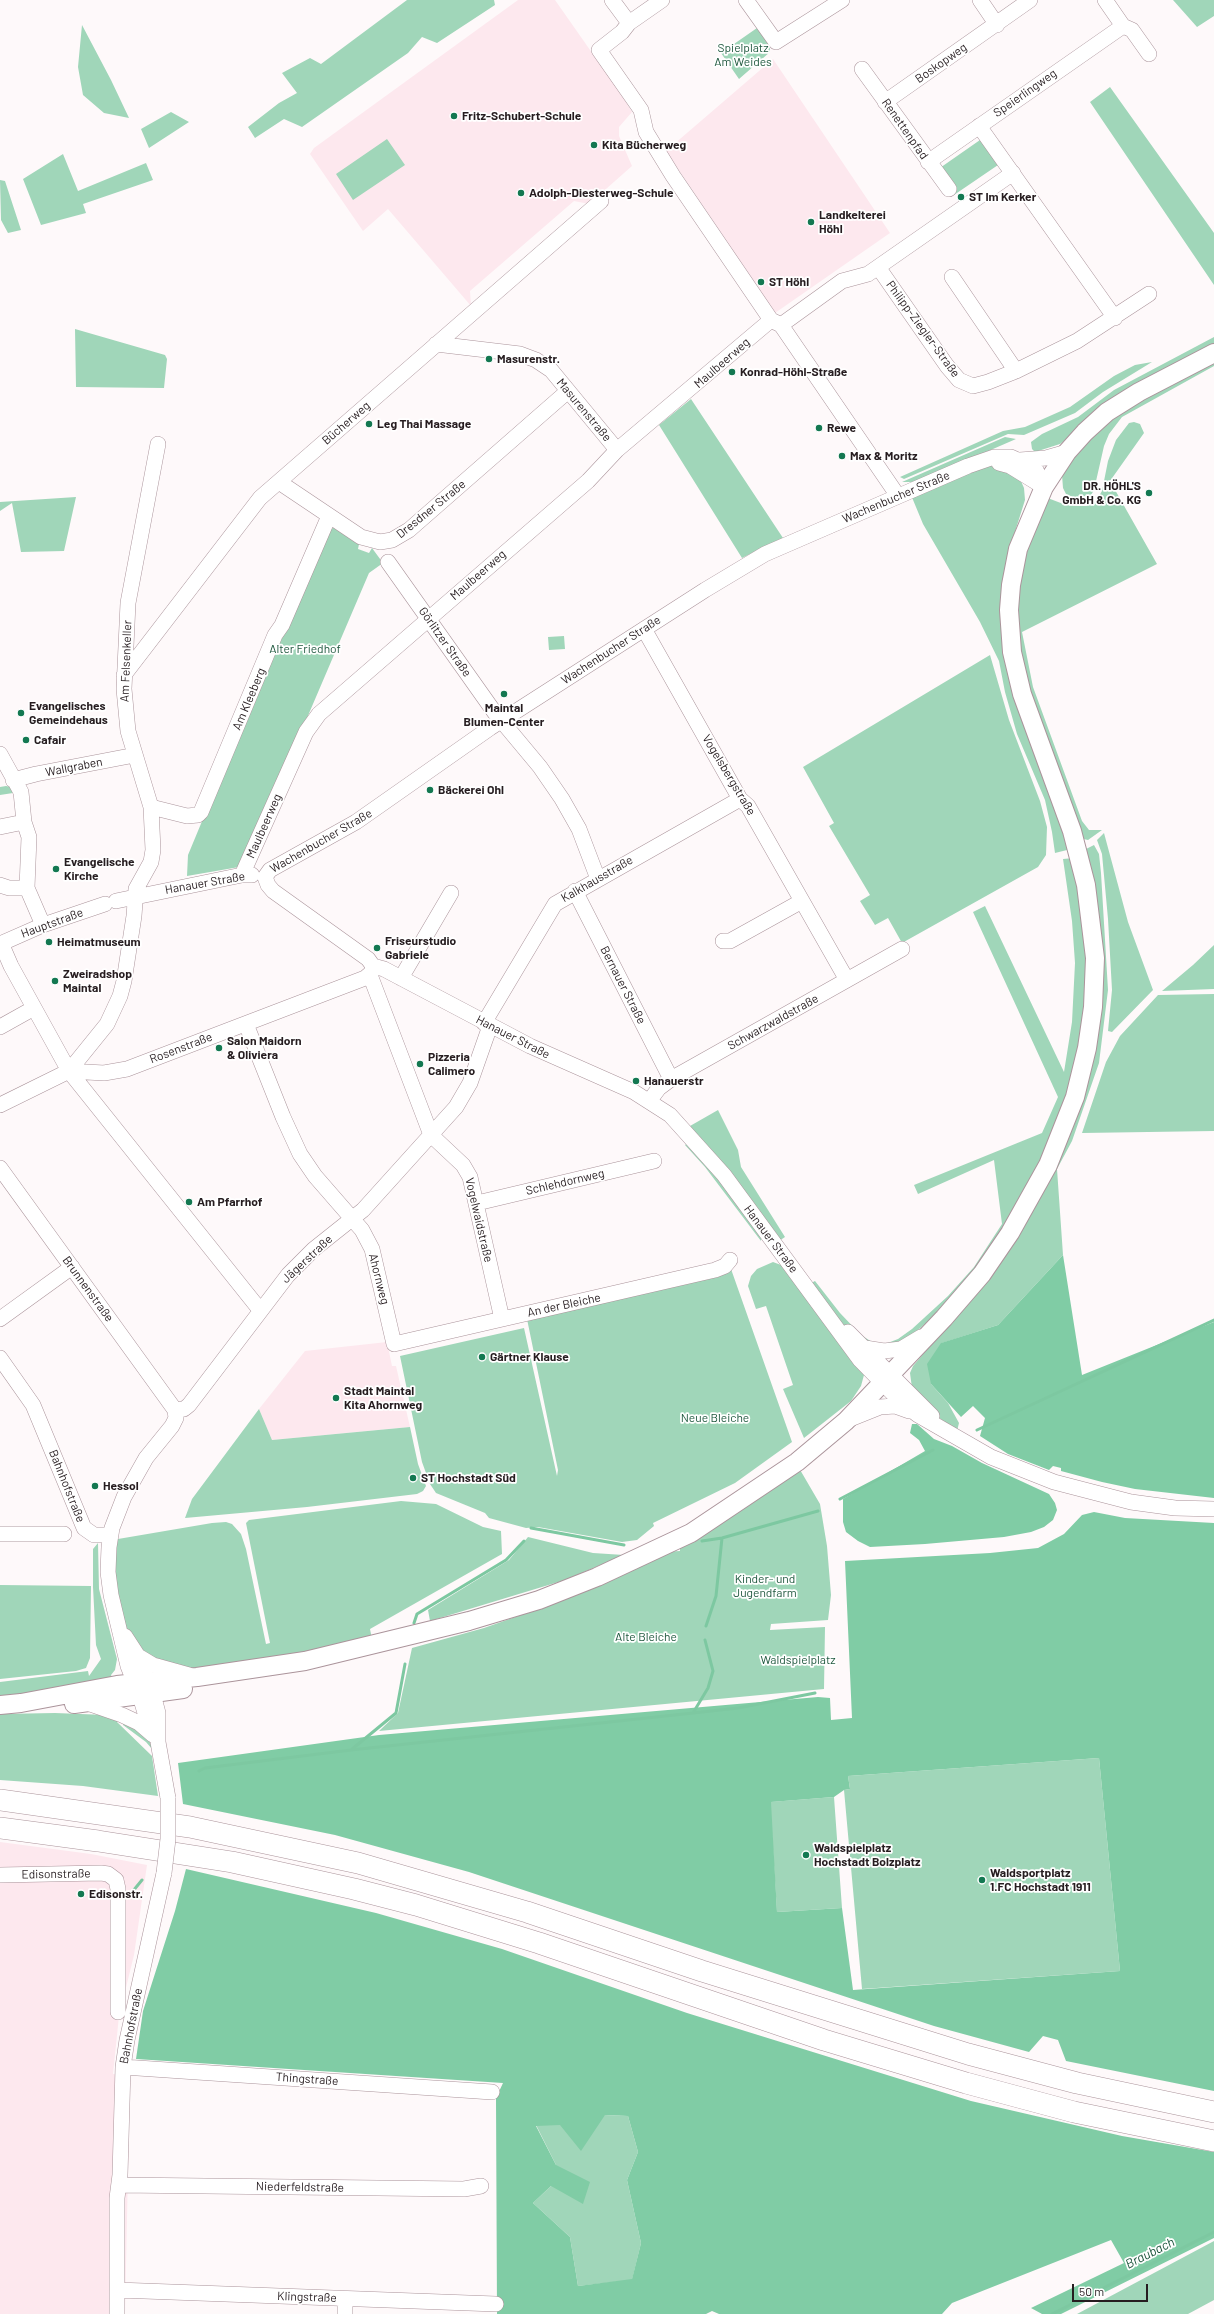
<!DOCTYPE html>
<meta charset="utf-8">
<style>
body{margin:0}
#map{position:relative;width:1214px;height:2314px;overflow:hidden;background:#fef9fa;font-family:Barlow,sans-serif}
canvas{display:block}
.scale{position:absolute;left:1072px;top:2284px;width:76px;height:18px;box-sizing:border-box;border:2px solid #261d20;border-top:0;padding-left:5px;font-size:12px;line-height:14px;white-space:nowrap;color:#261d20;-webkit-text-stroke:3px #fff;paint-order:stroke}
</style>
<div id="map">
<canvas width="1214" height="2314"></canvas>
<div class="scale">50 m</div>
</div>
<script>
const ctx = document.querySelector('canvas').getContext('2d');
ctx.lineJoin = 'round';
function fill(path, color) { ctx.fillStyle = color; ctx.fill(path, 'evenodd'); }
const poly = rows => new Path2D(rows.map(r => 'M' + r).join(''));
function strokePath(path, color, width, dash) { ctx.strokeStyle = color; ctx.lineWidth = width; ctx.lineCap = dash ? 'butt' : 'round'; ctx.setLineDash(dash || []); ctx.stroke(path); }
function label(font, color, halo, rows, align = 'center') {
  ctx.font = font + ' Barlow,sans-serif'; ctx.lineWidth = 3.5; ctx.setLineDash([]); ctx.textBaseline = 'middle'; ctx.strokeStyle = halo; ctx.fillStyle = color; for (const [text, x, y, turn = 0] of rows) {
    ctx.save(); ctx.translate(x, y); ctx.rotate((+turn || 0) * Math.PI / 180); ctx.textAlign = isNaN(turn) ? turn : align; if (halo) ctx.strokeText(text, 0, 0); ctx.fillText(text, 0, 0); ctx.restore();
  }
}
fill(poly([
 [518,0,555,0,623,97,632,112,619,127,619,136,632,166,589,204,574,201,470,291,471,306,388,209,363,231,310,154,314,148],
 [773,59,890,233,775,313,666,151],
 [387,1342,392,1366,396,1366,410,1427,272,1440,259,1409,305,1351],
 [0,1842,91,1854,147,1865,134,1955,119,2016,113,2074,130,2075,125,2314,0,2314]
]), '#fde8ee');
fill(poly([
 [407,0,494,0,495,5,437,43,422,37,408,53,302,127,284,119,255,138,248,127,279,103,297,93,282,73,310,58,321,64],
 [1173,0,1214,0,1214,16,1197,27],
 [82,25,111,80,129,118,104,113,83,95,78,67],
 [757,28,770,46,770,52,739,79,721,53],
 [1110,87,1214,233,1214,285,1090,102],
 [171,112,189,122,149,148,141,129],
 [387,139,405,165,353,200,336,174],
 [980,140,998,165,954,195,937,170],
 [63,154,78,191,146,163,153,180,83,204,86,213,41,225,23,179],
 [0,180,5,181,21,230,8,233,1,220],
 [75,329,165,355,167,359,164,388,76,387],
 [1214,337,1214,347,1078,430,1060,444,1035,452,1032,449,1031,442,1042,434,1078,417,1114,390],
 [1214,357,1214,366,1122,417,1109,434,1104,446,1094,490,1091,495,1075,498,1066,494,1063,488,1062,475,1068,462,1098,427],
 [1152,362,1103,392,1075,413,1024,435,1008,434,904,479,900,477,1003,431,1025,427,1070,407,1114,376,1135,365],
 [691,399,783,538,742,558,659,425],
 [1134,422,1140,424,1144,433,1110,481,1157,564,1022,632,1033,687,1082,821,1089,830,1102,830,1088,840,1079,838,1017,651,1018,570,1045,497,1066,505,1080,506,1086,506,1096,501,1102,491,1108,461,1116,440,1129,423],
 [1005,437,1016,439,917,482,902,482],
 [981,465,999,466,1020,479,1024,488,1025,500,1008,554,1002,595,1071,849,1055,853,1052,832,1045,800,1017,734,1005,692,999,661,980,622,923,524,911,495],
 [76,497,64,551,21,552,12,503,0,511,0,502],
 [334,528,359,544,358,549,369,553,372,548,383,563,369,573,307,718,239,867,187,876,188,855,276,643,327,529],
 [564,636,565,649,549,650,548,637],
 [990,655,1009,720,1040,801,1047,827,1046,855,1038,867,902,943,888,918,875,925,860,901,870,895,829,826,834,823,803,767],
 [6,786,11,787,13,793,0,795,0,787],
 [1104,833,1128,922,1153,990,1112,1032,1108,1031,1112,990,1108,919,1102,854,1097,840],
 [1094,845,1099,854,1101,873,1108,990,1099,1063,1072,1141,1057,1169,1063,1255,998,1325,942,1343,931,1384,948,1403,959,1423,957,1431,934,1414,912,1388,910,1373,913,1366,935,1340,1014,1235,1090,1048,1082,851],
 [1074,858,1088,979,1075,1068,1050,1146,1005,1230,951,1300,906,1341,886,1347,858,1338,840,1322,809,1284,815,1281,840,1313,861,1335,872,1342,885,1344,898,1339,912,1329,948,1296,974,1267,1002,1224,994,1160,918,1194,914,1185,1042,1133,1058,1097,973,912,985,906,1064,1072,1072,1022,1075,963,1072,921,1063,859],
 [1214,945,1214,989,1162,991,1193,965],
 [1214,994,1214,1131,1082,1133,1106,1062,1120,1036,1158,995],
 [718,1110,738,1150,741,1167,785,1237,779,1241,690,1126],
 [688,1142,707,1164,761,1237,761,1241,705,1167,685,1145],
 [773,1262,781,1265,864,1375,861,1386,851,1401,804,1438,783,1389,793,1385,766,1306,756,1309,748,1286,751,1276,757,1269],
 [731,1269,792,1442,735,1483,653,1523,654,1526,637,1540,622,1542,538,1527,526,1528,489,1518,485,1513,436,1493,430,1484,422,1462,400,1356,524,1328,557,1476,558,1470,527,1319],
 [259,1409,272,1440,410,1427,418,1464,426,1486,423,1491,417,1494,307,1507,185,1518,192,1499],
 [799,1468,820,1504,827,1546,831,1595,828,1620,771,1624,770,1630,825,1627,824,1689,379,1731,398,1713,412,1648,484,1628,538,1609,662,1552,680,1551,680,1543],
 [401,1501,436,1504,483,1527,501,1531,502,1554,370,1629,372,1639,295,1655,194,1669,180,1668,143,1653,126,1633,113,1573,115,1545,118,1539,212,1523,226,1522,232,1524,241,1534,246,1549,266,1644,270,1643,246,1523,249,1520],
 [528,1537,593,1553,624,1555,565,1580,430,1621,428,1610,509,1560],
 [98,1543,99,1589,117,1659,115,1670,111,1675,113,1681,0,1699,0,1682,88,1671,89,1676,101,1659,96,1645,93,1587,93,1549],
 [0,1585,91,1586,90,1658,86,1668,76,1671,0,1679],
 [55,1713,106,1715,117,1718,117,1722,152,1756,158,1796,83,1786,0,1780,0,1714],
 [124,1720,151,1742,152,1749,146,1742,123,1725],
 [1099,1758,1120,1971,862,1989,844,1790,850,1789,848,1776],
 [834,1797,842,1908,777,1912,770,1802],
 [605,2115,628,2116,638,2152,627,2180,641,2243,632,2280,578,2286,570,2237,533,2203,551,2186,556,2165,536,2125,560,2125],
 [1214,2241,1214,2300,1188,2314,1077,2314]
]), '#a0d6b9');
fill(poly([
 [1063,1255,1082,1375,1214,1322,1214,1498,1135,1489,1102,1482,1061,1471,1061,1468,1053,1466,1049,1470,1008,1454,980,1436,985,1418,973,1406,961,1417,931,1384,927,1364,941,1343,998,1325],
 [912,1424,917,1424,934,1439,952,1446,982,1463,1049,1494,1055,1503,1057,1510,1053,1520,1044,1527,1031,1532,1004,1537,925,1544,870,1547,858,1541,846,1532,843,1522,843,1499,925,1451,919,1440,910,1433],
 [1094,1512,1125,1518,1214,1523,1214,2091,1066,2061,1058,2040,1043,2036,1029,2052,934,2026,469,1872,335,1835,183,1804,178,1763,379,1735,818,1697,830,1698,831,1720,852,1718,845,1561,990,1553,1038,1548,1064,1534,1082,1515],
 [1099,1758,1120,1971,853,1990,842,1908,777,1912,771,1802,834,1797,844,1790,850,1789,848,1776],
 [186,1869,376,1913,502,1949,687,2013,971,2101,1122,2136,1214,2152,1214,2238,1061,2314,1042,2314,1031,2308,1124,2263,1111,2240,952,2303,942,2314,719,2314,712,2311,706,2314,497,2314,496,2098,503,2083,136,2059,143,2011,175,1911],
 [605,2115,628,2116,638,2152,627,2180,641,2243,632,2279,578,2286,570,2237,533,2203,551,2186,583,2204,590,2182,556,2165,536,2126,560,2125,581,2151]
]), '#80cca5');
strokePath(poly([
 [977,1430,1214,1320],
 [840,1499,933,1450],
 [531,1528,624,1545],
 [702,1541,722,1538,818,1511],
 [414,1623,417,1614,506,1560,524,1541],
 [706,1626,716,1596,722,1538],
 [693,1713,738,1708,815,1693],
 [351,1750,693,1713,708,1688,713,1671,705,1640],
 [199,1771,205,1768,351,1750,396,1713,405,1664],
 [133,1891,142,1880],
 [1052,2314,1214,2232]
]), '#7dc8a1', 3);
const minor = poly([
 [612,0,629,23],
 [662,0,629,23,622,32,599,50,641,110,646,132,673,176,771,320,781,325,898,496],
 [746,0,776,42,842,0],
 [980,0,997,25],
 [1105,0,1123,26,1132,30,1149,54],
 [862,69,949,189],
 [885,102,1030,0],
 [979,126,1115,318],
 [928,162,1123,26],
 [878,267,947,366,959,380,973,386,988,382,1016,371,1077,341,1149,294],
 [952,277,1016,371],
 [781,325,842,281,868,274,1013,173],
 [436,344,520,354,536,360,551,370,617,450],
 [1020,460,1046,458,1067,452],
 [999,463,1010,466,1044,487],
 [279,482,361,537,380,542,392,540,409,530,568,391],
 [388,562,495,713,540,767,562,799,579,829,598,879],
 [644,629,740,799,748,806,847,980],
 [124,675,260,498,601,201],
 [0,754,21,792,24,822,29,837,27,888,43,925],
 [13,780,36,774,135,755],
 [151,807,187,816,198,815,201,812,275,635,282,625,329,516],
 [0,827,24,822],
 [242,875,306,732,319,714,588,481,617,450,771,320],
 [265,877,268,885,273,891,368,959,373,966,384,969,530,1046,634,1092,670,1115,724,1175,860,1360,903,1404,918,1415,991,1457,1054,1482,1131,1502,1175,1508,1214,1509],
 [265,877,270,870,356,822,490,728,705,590,765,554,968,466,994,457,1011,457,1031,466,1036,470,1044,487],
 [0,885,9,888,27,888],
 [575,891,671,1079],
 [116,901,242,875,252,875],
 [723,941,730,941,802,901],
 [1,943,11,966,69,1071,260,1310],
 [0,944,43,925,105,904],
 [370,975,431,1135,463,1165,470,1177,502,1319],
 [401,978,451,893],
 [484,1023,555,904,740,799],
 [246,1024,283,1117,300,1154,315,1176,362,1230,372,1249,394,1344,715,1270,725,1266,730,1260],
 [0,1027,34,1008],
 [69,1071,104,1073,127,1069,365,978,371,973,373,967],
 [650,1100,659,1088,671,1079,902,949],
 [0,1105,69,1071,107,1024,120,996,124,981,134,916,136,889,151,862,153,850,151,807,128,731,124,689,128,603,158,444],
 [0,1168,175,1410,176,1418,172,1426,146,1458,124,1497,112,1528,109,1547,108,1572,111,1595,128,1666,140,1696,151,1733],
 [477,1203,654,1161],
 [0,1319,72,1267],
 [848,1332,932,1416],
 [865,1348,884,1351,901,1349,921,1337],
 [0,1358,33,1405,84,1528,94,1535,110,1535],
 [175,1410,184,1409,189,1405,288,1275,314,1249,363,1210,456,1107,470,1083,490,1026],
 [850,1419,880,1407,895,1406,909,1411],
 [0,1534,64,1534],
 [125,1636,138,1656,153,1694,158,1713,158,1742,168,1798],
 [138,1656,153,1665,189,1675],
 [87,1703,122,1715,139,1723,153,1735],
 [0,1875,101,1873,108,1874,116,1880,118,1889,118,2012],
 [123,2067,492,2092],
 [119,2185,464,2189,481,2186],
 [117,2290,496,2304],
 [117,2314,117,2198,120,2175,123,2067,127,2040,164,1873],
 [345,2314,345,2299]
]);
const major = poly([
 [74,1704,183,1689],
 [0,1705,21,1703,117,1685,197,1677,305,1661,469,1621,539,1600,597,1577,691,1533,797,1462,846,1421,944,1318,982,1274,1010,1233,1048,1165,1075,1097,1087,1048,1093,1007,1095,958,1086,885,1072,831,1022,694,1012,652,1009,610,1011,585,1018,549,1044,487,1067,452,1085,432,1107,412,1139,392,1214,353]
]);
const highway = poly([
 [0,1800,190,1827,358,1863,527,1912,702,1971,968,2054,1077,2083,1214,2112],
 [0,1828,98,1841,232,1862,354,1889,416,1905,539,1943,824,2040,966,2083,1074,2112,1214,2141]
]);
strokePath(minor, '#ab949b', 16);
strokePath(major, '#ab949b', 20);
strokePath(highway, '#ab949b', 22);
strokePath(minor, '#fff', 15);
strokePath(major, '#fff', 18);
strokePath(highway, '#fff', 21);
const minorBridge = poly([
 [164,1873,168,1839,168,1798]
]);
strokePath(minorBridge, '#ab949b', 16, []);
strokePath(minorBridge, '#fff', 15);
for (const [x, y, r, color] of [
 [454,116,4,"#137851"],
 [594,145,4,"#137851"],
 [521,193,4,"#137851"],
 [961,197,4,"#137851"],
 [811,222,4,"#137851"],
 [761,282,4,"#137851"],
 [489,359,4,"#137851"],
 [732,372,4,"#137851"],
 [369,424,4,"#137851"],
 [819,428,4,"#137851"],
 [842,456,4,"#137851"],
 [1149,493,4,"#137851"],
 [504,694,4,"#137851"],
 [21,713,4,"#137851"],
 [26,740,4,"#137851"],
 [430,790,4,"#137851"],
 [56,869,4,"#137851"],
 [49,942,4,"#137851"],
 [377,948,4,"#137851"],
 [55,981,4,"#137851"],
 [219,1048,4,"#137851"],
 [420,1064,4,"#137851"],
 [636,1081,4,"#137851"],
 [189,1202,4,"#137851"],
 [482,1357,4,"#137851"],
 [336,1398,4,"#137851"],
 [413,1478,4,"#137851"],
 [95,1486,4,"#137851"],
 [806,1855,4,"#137851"],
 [982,1880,4,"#137851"],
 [81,1894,4,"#137851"]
]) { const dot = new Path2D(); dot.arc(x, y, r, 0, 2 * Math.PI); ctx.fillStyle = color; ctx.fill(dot); strokePath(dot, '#fff', 1.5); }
label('12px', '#1f583e', '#fff', [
 ["Spielplatz",743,48],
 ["Am Weides",743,62],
 ["Alter Friedhof",305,649],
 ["Neue Bleiche",715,1418],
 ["Kinder- und",765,1579],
 ["Jugendfarm",765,1593],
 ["Alte Bleiche",646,1637],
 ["Waldspielplatz",798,1660]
]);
label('12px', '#261d20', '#fff', [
 ["Boskopweg",941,63,-35],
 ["Speierlingweg",1025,93,-35],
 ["Renettenpfad",905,129,55],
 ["Philipp-Ziegler-Straße",923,329,54],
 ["Maulbeerweg",722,363,-41],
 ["Masurenstraße",584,410,50],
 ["Bücherweg",346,423,-41],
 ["Wachenbucher Straße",896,497,-23],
 ["Dresdner Straße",431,509,-39],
 ["Maulbeerweg",478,575,-41],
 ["Görlitzer Straße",445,642,55],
 ["Wachenbucher Straße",611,650,-33],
 ["Am Felsenkeller",126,661,-88],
 ["Am Kleeberg",249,699,-67],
 ["Wallgraben",74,767,-11],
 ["Vogelsbergstraße",729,775,59],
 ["Maulbeerweg",264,826,-66],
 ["Wachenbucher Straße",321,841,-30],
 ["Kalkhausstraße",597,879,-30],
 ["Hanauer Straße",205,883,-10],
 ["Hauptstraße",52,923,-20],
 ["Bernauer Straße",623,985,63],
 ["Schwarzwaldstraße",773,1022,-29],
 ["Hanauer Straße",513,1037,27],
 ["Rosenstraße",181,1048,-21],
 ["Schlehdornweg",565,1182,-13],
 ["Vogelwaidstraße",479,1220,77],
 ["Hanauer Straße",771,1239,53],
 ["Jägerstraße",307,1259,-43],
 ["Ahornweg",379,1279,76],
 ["Brunnenstraße",88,1289,54],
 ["An der Bleiche",564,1305,-12],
 ["Bahnhofstraße",67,1486,68],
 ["Edisonstraße",56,1874,-1],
 ["Bahnhofstraße",131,2026,-79],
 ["Thingstraße",307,2079,4],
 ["Niederfeldstraße",300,2187,1],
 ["Klingstraße",307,2297,2]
]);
label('bold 12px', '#261d20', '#fff', [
 ["Fritz-Schubert-Schule",462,116],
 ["Kita Bücherweg",602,145],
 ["Adolph-Diesterweg-Schule",529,193],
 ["ST Im Kerker",969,197],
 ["Landkelterei",819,215],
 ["Höhl",819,229],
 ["ST Höhl",769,282],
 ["Masurenstr.",497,359],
 ["Konrad-Höhl-Straße",740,372],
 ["Leg Thai Massage",377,424],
 ["Rewe",827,428],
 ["Max & Moritz",850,456],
 ["DR. HÖHL'S",1141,486,"right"],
 ["GmbH & Co. KG",1141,500,"right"],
 ["Evangelisches",29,706],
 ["Gemeindehaus",29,720],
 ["Maintal",504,708,"center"],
 ["Blumen-Center",504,722,"center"],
 ["Cafair",34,740],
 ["Bäckerei Ohl",438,790],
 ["Evangelische",64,862],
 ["Kirche",64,876],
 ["Friseurstudio",385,941],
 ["Gabriele",385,955],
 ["Heimatmuseum",57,942],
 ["Zweiradshop",63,974],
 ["Maintal",63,988],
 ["Salon Maidorn",227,1041],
 ["& Oliviera",227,1055],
 ["Pizzeria",428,1057],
 ["Calimero",428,1071],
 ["Hanauerstr",644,1081],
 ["Am Pfarrhof",197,1202],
 ["Gärtner Klause",490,1357],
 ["Stadt Maintal",344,1391],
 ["Kita Ahornweg",344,1405],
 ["ST Hochstadt Süd",421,1478],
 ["Hessol",103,1486],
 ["Waldspielplatz",814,1848],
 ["Hochstadt Bolzplatz",814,1862],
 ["Waldsportplatz",990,1873],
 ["1.FC Hochstadt 1911",990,1887],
 ["Edisonstr.",89,1894]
], 'left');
label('italic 13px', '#175238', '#fff', [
 ["Braubach",1150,2253,-27]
]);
</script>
